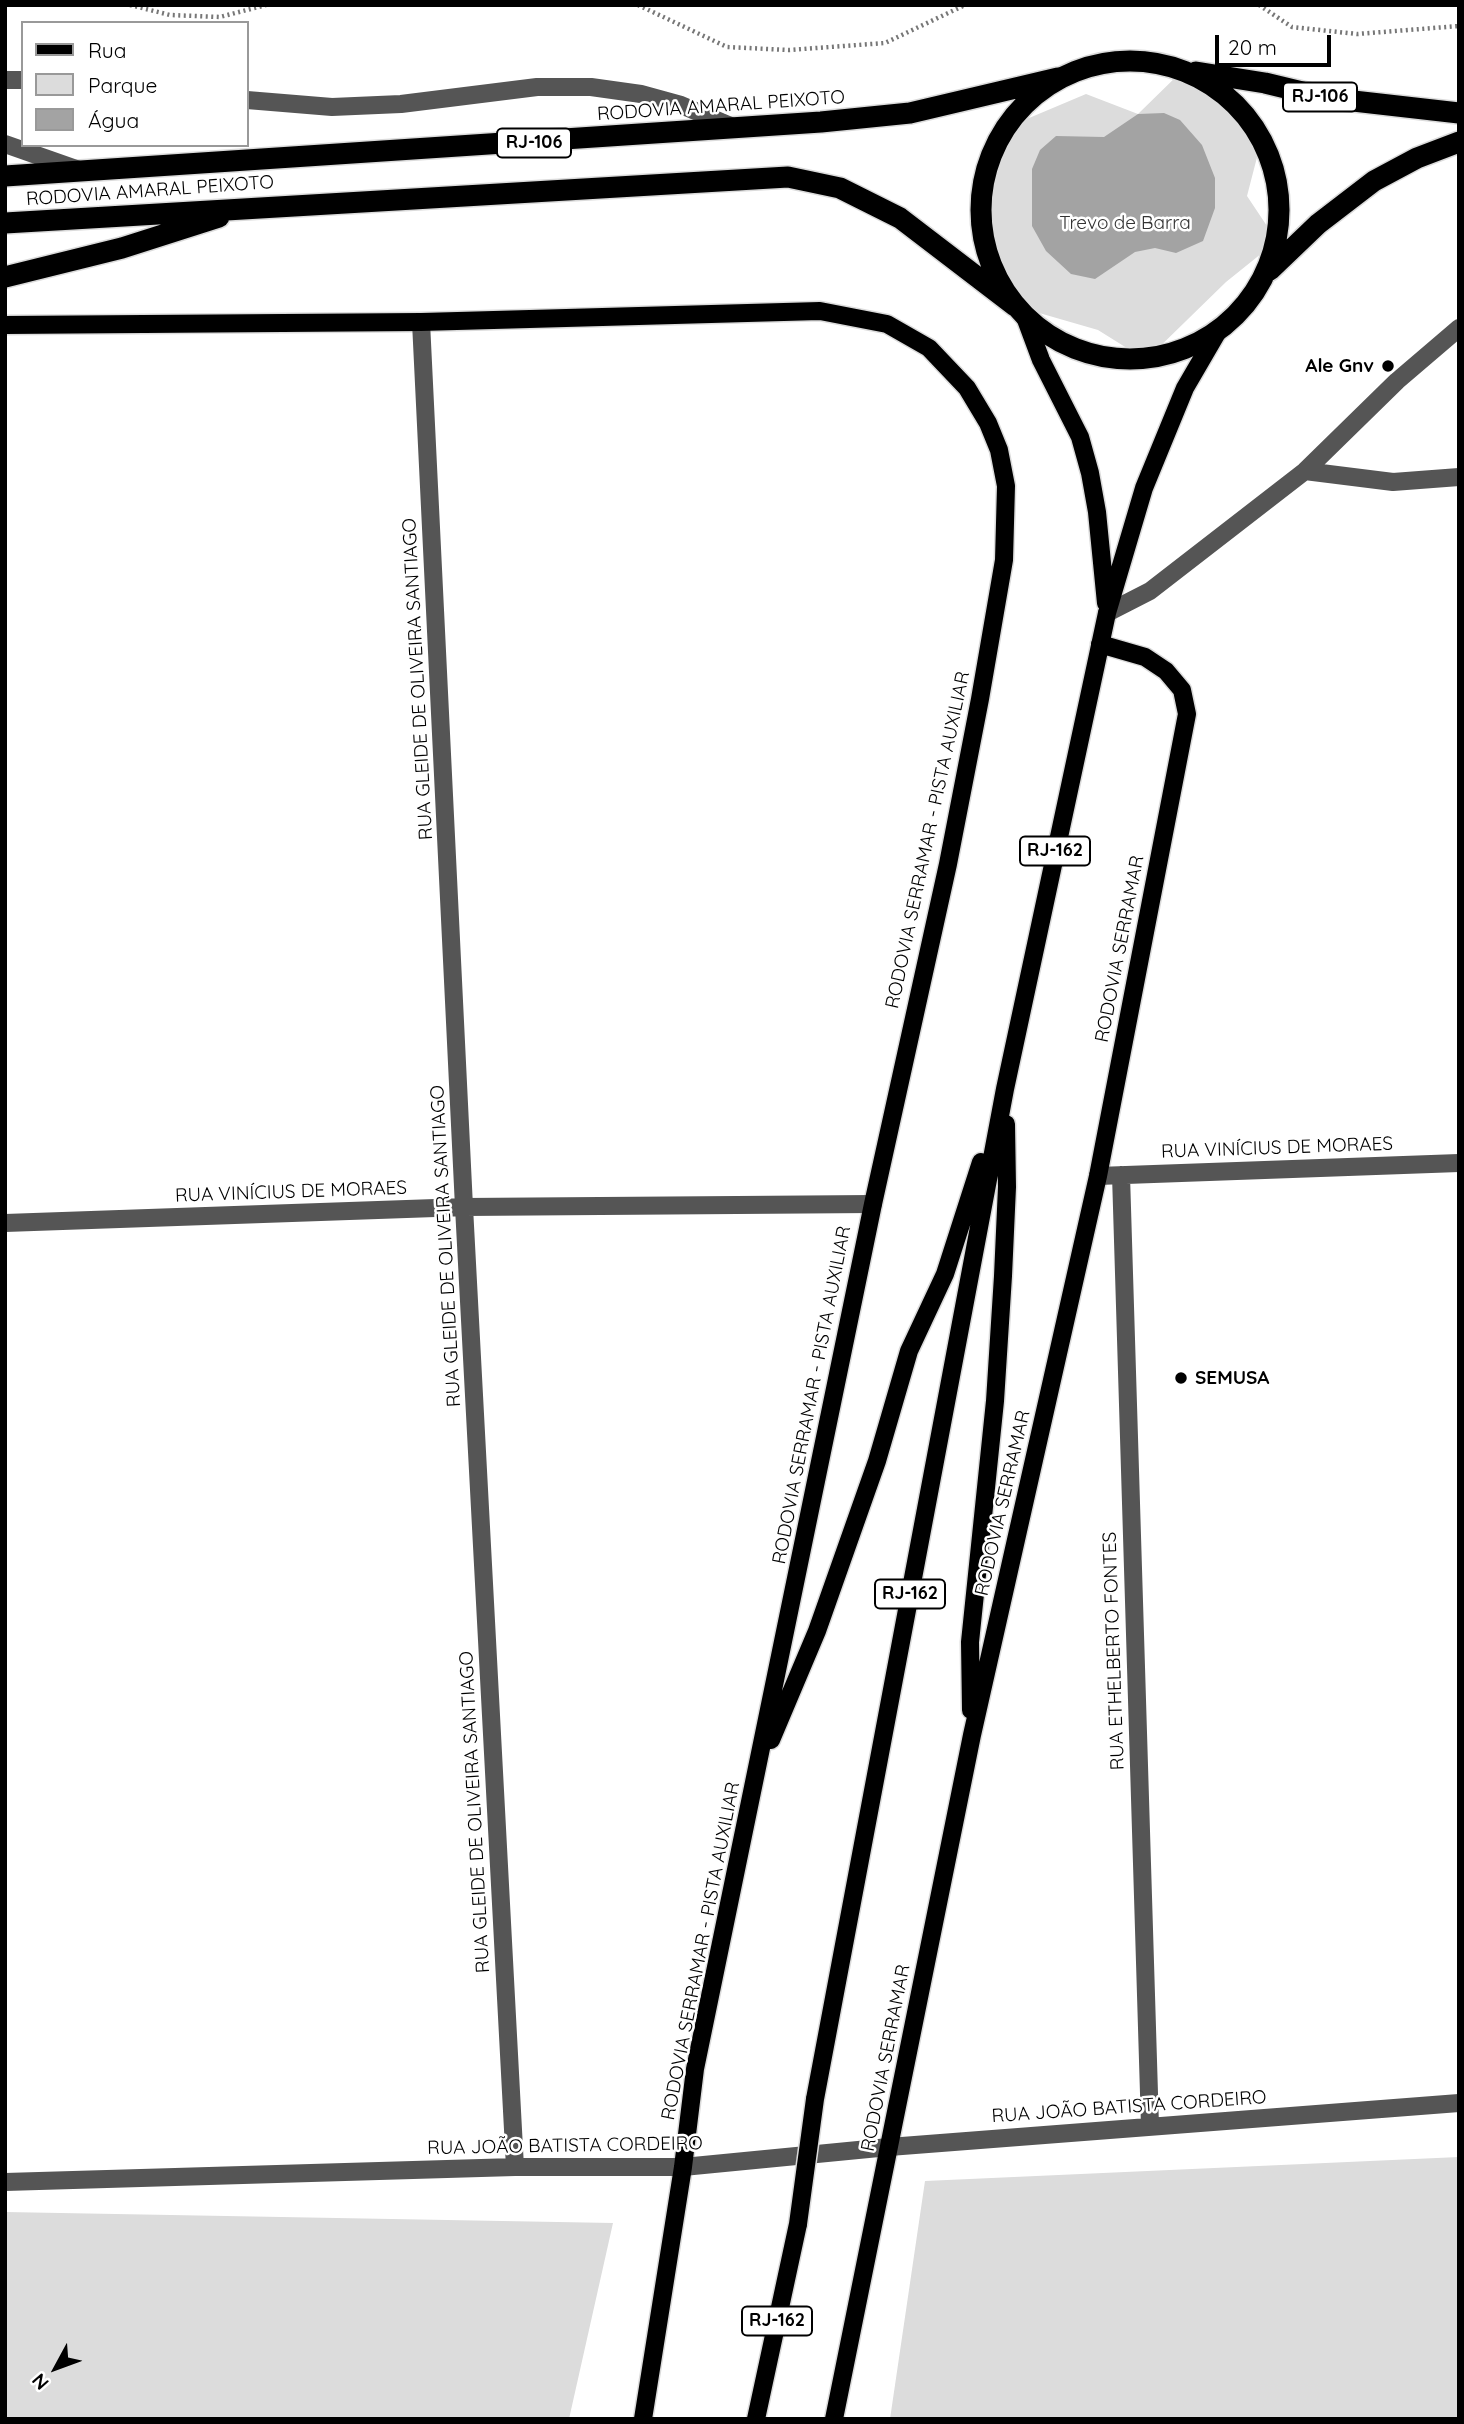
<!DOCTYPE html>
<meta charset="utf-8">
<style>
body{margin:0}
#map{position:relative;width:1464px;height:2424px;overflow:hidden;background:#fff;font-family:Quicksand,sans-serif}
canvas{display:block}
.frame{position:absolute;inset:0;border:7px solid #000;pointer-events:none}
.legend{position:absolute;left:21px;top:21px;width:228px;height:126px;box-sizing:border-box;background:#fff;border:2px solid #999;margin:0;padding:9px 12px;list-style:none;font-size:21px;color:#000}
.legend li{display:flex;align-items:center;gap:14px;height:35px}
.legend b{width:35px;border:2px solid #999}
.north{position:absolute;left:21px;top:2333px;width:70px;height:70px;-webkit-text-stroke:5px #fff;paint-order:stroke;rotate:229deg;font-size:19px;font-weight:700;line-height:28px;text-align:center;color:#000}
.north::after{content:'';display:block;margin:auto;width:24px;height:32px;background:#000;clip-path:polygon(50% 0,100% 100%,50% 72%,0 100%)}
.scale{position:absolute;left:1215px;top:35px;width:116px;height:32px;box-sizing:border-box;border:4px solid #000;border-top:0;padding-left:9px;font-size:21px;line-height:24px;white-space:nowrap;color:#000;-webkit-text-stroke:5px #fff;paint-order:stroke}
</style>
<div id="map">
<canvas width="1464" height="2424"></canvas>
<div class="frame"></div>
<ul class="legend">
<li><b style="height:9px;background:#000"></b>Rua</li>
<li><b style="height:19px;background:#dcdcdc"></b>Parque</li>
<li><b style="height:19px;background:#a3a3a3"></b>Água</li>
</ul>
<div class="north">N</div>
<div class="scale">20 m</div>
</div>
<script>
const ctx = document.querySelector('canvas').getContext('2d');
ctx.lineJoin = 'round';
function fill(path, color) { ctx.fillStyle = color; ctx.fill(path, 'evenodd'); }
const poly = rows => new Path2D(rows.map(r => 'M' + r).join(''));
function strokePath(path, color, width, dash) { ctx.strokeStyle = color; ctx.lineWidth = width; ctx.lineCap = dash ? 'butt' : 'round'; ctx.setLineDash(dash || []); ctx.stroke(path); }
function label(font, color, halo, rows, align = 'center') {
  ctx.font = font + ' Quicksand,sans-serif'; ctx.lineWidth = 5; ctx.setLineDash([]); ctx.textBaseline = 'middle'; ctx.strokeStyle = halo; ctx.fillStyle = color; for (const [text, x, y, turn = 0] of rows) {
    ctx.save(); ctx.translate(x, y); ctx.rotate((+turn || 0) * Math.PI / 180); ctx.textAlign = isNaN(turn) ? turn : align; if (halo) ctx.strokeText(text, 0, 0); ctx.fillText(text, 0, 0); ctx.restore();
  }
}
fill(poly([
 [1183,70,1262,138,1247,196,1277,241,1226,282,1146,360,1098,330,1015,306,994,274,983,238,980,200,1003,129,1086,94,1138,114],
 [1459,2157,1459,2419,890,2419,925,2181],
 [5,2212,613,2223,569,2419,5,2419]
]), '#dcdcdc');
fill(poly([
 [1164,113,1180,120,1202,145,1215,178,1215,208,1203,241,1176,253,1155,248,1135,252,1095,279,1071,274,1046,251,1032,226,1032,169,1040,150,1056,136,1104,137,1138,114]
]), '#a3a3a3');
const major = poly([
 [1025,317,1041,360,1080,437,1090,473,1097,512,1106,603],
 [5,325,421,322,820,311,887,324,929,348,967,388,988,423,999,450,1006,486,1004,560,980,699,948,864,873,1204,695,2069,683,2167,643,2419],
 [971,1710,970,1642,995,1401,1003,1276,1007,1187,1006,1124],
 [771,1740,817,1631,877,1461,909,1351,945,1274,981,1162],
 [815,2099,1005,1089,1107,613,1144,488,1185,388,1217,333],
 [756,2419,798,2224],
 [834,2419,972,1735,1098,1176,1187,714,1182,690,1166,671,1145,657,1100,644]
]);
const highway = poly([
 '981 210a149 149 0 1 1 298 0a149 149 0 1 1-298 0Z',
 [1196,72,1265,83,1327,98,1459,113],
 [5,176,821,122,910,113,1058,78],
 [5,223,788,177,840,188,900,218,1015,306],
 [1270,270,1318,224,1374,181,1417,158,1459,142],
 [5,277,122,248,219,217]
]);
strokePath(major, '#dbdbdb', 21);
strokePath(highway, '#dbdbdb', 24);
strokePath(poly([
 [130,5,170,15,220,17,266,5],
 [638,5,727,47,789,50,885,43,965,5],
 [1259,5,1292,27,1357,34,1459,26]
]), '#777', 4.5, [2, 3.5]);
strokePath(poly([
 [5,80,23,80],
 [247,100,332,107,401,104,537,87,591,87,641,94,681,105,733,127],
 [5,144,79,170],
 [421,322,464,1207,515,2167],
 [1305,471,1393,482,1459,477],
 [1107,613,1150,591,1305,471,1397,381,1459,328],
 [1121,1175,1150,2126],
 [1098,1176,1459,1163],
 [5,1223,464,1207,873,1204],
 [5,2182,515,2167,683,2167,889,2147,1459,2103]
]), '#555', 18);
strokePath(major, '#000', 18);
strokePath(highway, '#000', 21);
const majorBridge = poly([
 [798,2224,815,2099]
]);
strokePath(majorBridge, '#dbdbdb', 21, []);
strokePath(majorBridge, '#000', 18);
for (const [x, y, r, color] of [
 [1388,366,7,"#000"],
 [1181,1378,7,"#000"]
]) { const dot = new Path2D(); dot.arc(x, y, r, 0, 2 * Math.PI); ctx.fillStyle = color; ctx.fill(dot); strokePath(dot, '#fff', 2.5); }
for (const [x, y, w] of [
 [1320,97,74],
 [534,143,74],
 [1055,851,70],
 [910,1594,70],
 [777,2321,70]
]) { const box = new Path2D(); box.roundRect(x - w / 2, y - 14.5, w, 29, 5); ctx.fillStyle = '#fff'; ctx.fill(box); strokePath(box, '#000', 2); }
label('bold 18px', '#000', null, [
 ["RJ-106",1320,97],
 ["RJ-106",534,143],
 ["RJ-162",1055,851],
 ["RJ-162",910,1594],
 ["RJ-162",777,2321]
]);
label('19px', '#000', '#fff', [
 ["RODOVIA AMARAL PEIXOTO",721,106,-4],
 ["RODOVIA AMARAL PEIXOTO",150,191,-4],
 ["RUA GLEIDE DE OLIVEIRA SANTIAGO",418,679,-93],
 ["RODOVIA SERRAMAR - PISTA AUXILIAR",928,840,-78],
 ["RODOVIA SERRAMAR",1120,949,-79],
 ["RUA VINÍCIUS DE MORAES",1277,1148,-2],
 ["RUA VINÍCIUS DE MORAES",291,1192,-2],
 ["RUA GLEIDE DE OLIVEIRA SANTIAGO",446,1246,-93],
 ["RODOVIA SERRAMAR - PISTA AUXILIAR",812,1395,-79],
 ["RODOVIA SERRAMAR",1003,1503,-77],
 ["RUA ETHELBERTO FONTES",1114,1651,-92],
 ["RUA GLEIDE DE OLIVEIRA SANTIAGO",475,1812,-93],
 ["RODOVIA SERRAMAR - PISTA AUXILIAR",701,1951,-79],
 ["RODOVIA SERRAMAR",886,2058,-79],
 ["RUA JOÃO BATISTA CORDEIRO",1129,2107,-4],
 ["RUA JOÃO BATISTA CORDEIRO",565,2146,-1]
]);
label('19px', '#333', '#fff', [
 ["Trevo de Barra",1125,223]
]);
label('bold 19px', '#000', '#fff', [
 ["Ale Gnv",1374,366],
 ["SEMUSA",1195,1378,"left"]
], 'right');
</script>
